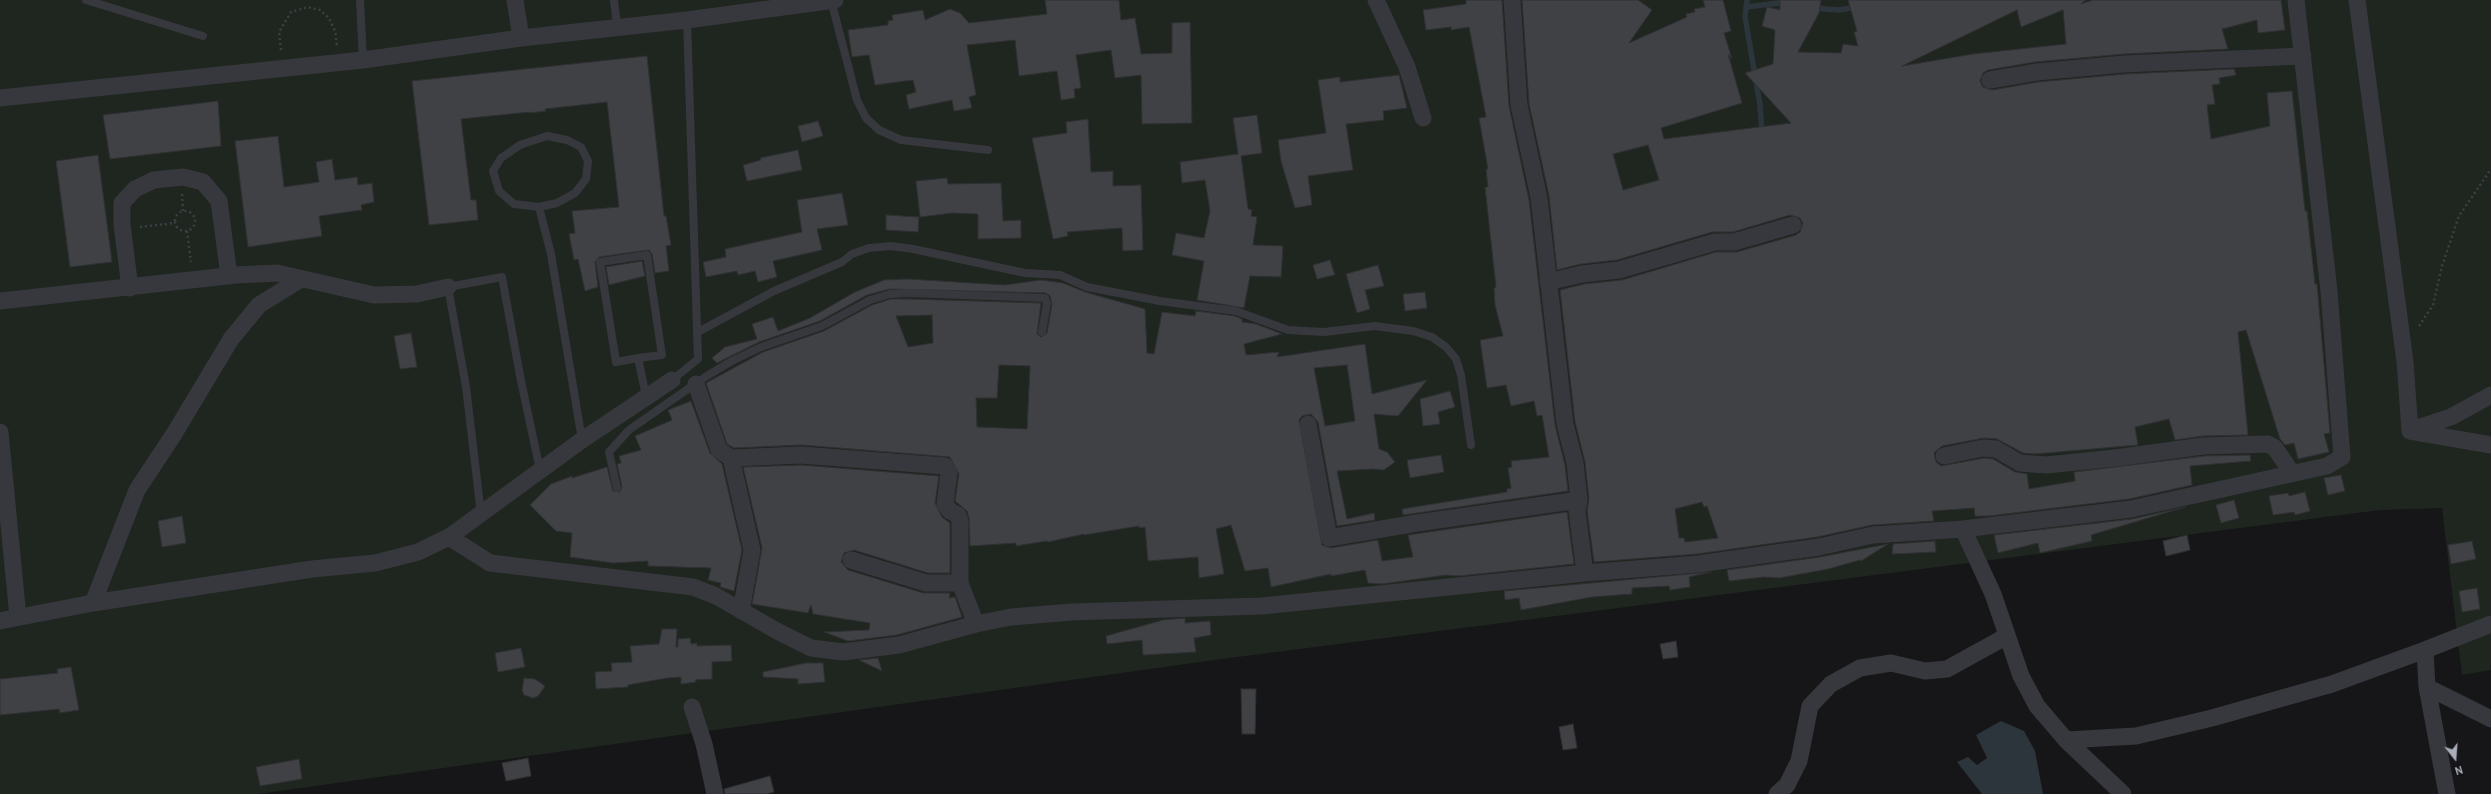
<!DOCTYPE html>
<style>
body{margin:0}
#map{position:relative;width:2491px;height:794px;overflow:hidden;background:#161618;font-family:Overpass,sans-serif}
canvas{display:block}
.north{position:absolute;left:2435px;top:738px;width:40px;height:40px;-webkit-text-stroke:3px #111113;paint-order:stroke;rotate:163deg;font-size:11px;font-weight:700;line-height:16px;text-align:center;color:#a8adb8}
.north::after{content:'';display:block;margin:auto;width:14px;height:18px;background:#a8adb8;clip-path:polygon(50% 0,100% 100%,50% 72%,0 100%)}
</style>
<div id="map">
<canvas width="2491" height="794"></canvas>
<div class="north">N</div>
</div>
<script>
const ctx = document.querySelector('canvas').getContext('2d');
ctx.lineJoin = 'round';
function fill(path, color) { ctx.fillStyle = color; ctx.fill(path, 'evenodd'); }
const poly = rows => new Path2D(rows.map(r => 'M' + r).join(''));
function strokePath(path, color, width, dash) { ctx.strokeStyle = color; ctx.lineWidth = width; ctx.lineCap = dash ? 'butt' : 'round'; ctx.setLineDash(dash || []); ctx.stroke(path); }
fill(poly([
 [0,0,2491,0,2491,670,2462,675,2442,508,2380,510,1214,660,258,794,0,794]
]), '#1e261f');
fill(poly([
 [2001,721,2024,731,2035,751,2043,794,1982,794,1957,762,1968,757,1977,765,1987,758,1976,735]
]), '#2c353c');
strokePath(poly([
 [1747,0,1745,17,1760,105,1762,134],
 [1746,7,1787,2],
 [1813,8,1839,10,1856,7]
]), '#2c353c', 5.5);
const building = poly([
 [1045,0,1119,0,1121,20,1135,18,1141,54,1172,53,1172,23,1190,22,1192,123,1142,124,1141,75,1115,78,1111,50,1076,55,1081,88,1074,89,1075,98,1061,100,1057,71,1019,76,1015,40,967,45,976,95,969,97,972,108,954,111,952,100,909,109,906,95,916,92,913,80,875,85,869,55,852,57,848,30,888,25,888,21,893,20,892,15,923,10,925,20,950,9,960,13,969,23,1047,14,1045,0],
 [1466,0,1502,0,1509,106,1529,200,1555,425,1565,465,1568,491,1403,515,1402,509,1507,492,1507,489,1511,488,1508,468,1512,467,1511,461,1549,457,1542,415,1537,416,1534,401,1511,406,1506,385,1487,388,1480,340,1503,336,1495,305,1494,288,1496,287,1485,187,1488,187,1486,169,1488,169,1479,118,1486,117,1469,27,1451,30,1451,27,1426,30,1423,10,1466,4,1466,0],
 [1522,0,1638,0,1652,10,1629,43,1687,17,1686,14,1695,12,1694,9,1705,7,1703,0,1723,0,1731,31,1724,33,1732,59,1728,54,1742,103,1661,128,1664,139,1791,123,1745,73,1773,64,1775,30,1762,26,1767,7,1780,10,1780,0,1821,0,1819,13,1798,52,1841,53,1843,44,1858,46,1854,32,1857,31,1848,0,2086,0,2081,4,2093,0,2281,0,2285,30,2258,33,2257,20,2222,29,2228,49,2124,54,2035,62,1988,70,1983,73,1980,81,1983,87,1992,90,2038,82,2125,74,2234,69,2236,75,2219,78,2220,84,2212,85,2215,104,2207,105,2211,139,2270,126,2267,93,2292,91,2305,211,2307,211,2315,284,2317,284,2330,433,2324,434,2329,452,2298,459,2294,443,2285,445,2280,439,2246,330,2238,332,2248,435,2203,436,2175,440,2169,419,2135,427,2138,445,2035,454,2023,453,1997,439,1984,438,1942,446,1934,453,1936,462,1941,466,1984,458,1993,459,2015,472,2027,474,2029,489,2075,481,2074,472,2204,456,2250,455,2251,461,2190,466,2192,485,2129,499,1989,516,1975,516,1974,508,1932,511,1934,521,1872,525,1817,537,1697,554,1594,562,1587,511,1589,499,1585,462,1575,422,1560,290,1584,284,1622,280,1716,252,1737,252,1796,235,1800,232,1803,223,1800,218,1790,215,1733,232,1712,232,1617,260,1581,264,1557,270,1549,196,1529,104,1522,0],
 [2017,10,2021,27,2063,10,2066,44,1973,54,1902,66,2017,10],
 [1648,145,1659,180,1623,190,1613,154,1648,145],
 [1702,502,1704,507,1707,506,1718,538,1685,542,1684,538,1679,538,1675,509,1702,502],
 [647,56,664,216,666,216,671,245,666,246,669,271,655,273,652,254,649,250,599,257,595,262,598,287,585,291,578,259,574,260,569,234,575,233,572,211,619,207,607,102,545,109,546,111,529,113,529,112,461,119,471,200,476,200,478,220,429,225,412,81,647,56],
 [1399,75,1407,108,1383,111,1384,120,1346,124,1353,170,1308,176,1312,205,1295,208,1281,161,1278,140,1326,133,1318,80,1340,77,1340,82,1399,75],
 [218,101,221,146,110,159,103,115,218,101],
 [1257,115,1262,153,1241,156,1248,209,1252,210,1251,216,1257,217,1253,245,1283,246,1281,277,1250,276,1244,308,1197,300,1204,261,1172,255,1176,233,1204,238,1210,211,1205,180,1182,183,1180,162,1238,154,1233,118,1257,115],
 [1088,119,1091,172,1113,171,1113,186,1141,185,1143,250,1123,251,1122,228,1067,232,1068,236,1053,239,1032,138,1067,133,1066,122,1088,119],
 [818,121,823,136,802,142,798,126,818,121],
 [278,136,284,187,319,182,316,162,332,159,335,180,357,177,358,185,372,183,374,202,361,205,362,210,319,216,322,236,248,247,235,141,278,136],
 [798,150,802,170,747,181,743,165,761,160,760,158,798,150],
 [98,155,112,262,70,267,56,161,98,155],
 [947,178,948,184,1001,183,1003,221,1021,220,1021,238,978,239,978,214,952,213,920,217,916,181,947,178],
 [842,193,848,225,817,229,822,250,773,261,777,277,758,282,755,271,738,275,737,271,706,277,703,262,726,257,725,249,802,232,797,200,842,193],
 [886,215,919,217,918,232,886,230,886,215],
 [1330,260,1335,275,1317,279,1313,265,1330,260],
 [642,261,645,276,609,285,606,267,642,261],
 [1378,265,1384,286,1365,290,1370,309,1357,313,1346,274,1378,265],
 [907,279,1005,285,1041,280,1063,283,1085,292,1145,309,1147,353,1154,354,1162,312,1195,316,1196,311,1235,316,1242,319,1242,322,1256,324,1282,334,1244,344,1246,355,1279,352,1277,357,1365,344,1372,394,1427,380,1398,416,1374,414,1379,449,1387,452,1395,462,1384,470,1373,469,1337,471,1347,519,1374,513,1375,520,1337,526,1318,422,1311,414,1302,416,1299,420,1322,545,1331,548,1378,540,1382,561,1413,557,1408,535,1567,512,1574,564,1459,576,1446,575,1382,584,1368,583,1365,570,1331,576,1331,574,1271,587,1268,568,1245,571,1231,525,1216,529,1224,574,1199,578,1198,557,1148,561,1145,527,1139,528,1139,526,1084,535,1084,534,1048,542,1047,541,1016,546,1016,543,970,546,969,518,967,511,955,501,959,474,950,457,802,445,734,448,727,444,706,383,763,352,824,331,872,305,891,299,908,299,1041,303,1037,334,1041,337,1047,333,1052,304,1050,296,1046,293,890,289,867,295,820,321,759,342,717,363,712,358,725,347,757,339,752,324,773,317,778,331,810,318,855,292,884,280,907,279],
 [932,315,933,343,908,347,896,316,932,315],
 [999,365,1030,366,1027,429,977,427,976,398,997,398,999,365],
 [1347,365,1355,421,1325,426,1314,368,1347,365],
 [1425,292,1427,308,1405,311,1403,294,1425,292],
 [411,333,417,367,400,369,394,336,411,333],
 [1450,391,1455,407,1438,412,1440,424,1423,426,1420,399,1450,391],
 [691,401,710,453,722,464,742,550,734,591,720,587,721,583,708,580,711,568,648,566,648,561,613,563,570,557,572,533,556,531,530,505,551,484,572,476,572,478,607,467,613,491,620,492,622,487,617,464,621,463,619,456,641,450,635,436,672,420,668,410,691,401],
 [1441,455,1444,472,1410,478,1407,460,1441,455],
 [801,465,939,476,935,503,942,517,950,523,950,573,928,573,854,550,844,553,841,562,848,570,923,593,950,593,949,598,955,597,962,617,897,635,848,641,824,632,869,630,870,623,813,614,811,605,808,613,752,604,762,548,743,467,801,465],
 [2341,475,2345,491,2328,495,2324,478,2341,475],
 [2305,492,2310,511,2295,515,2294,512,2273,515,2269,496,2288,493,2289,496,2305,492],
 [2234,500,2239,518,2221,523,2216,505,2234,500],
 [2185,507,2091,535,2092,541,2040,553,2038,543,1998,553,1994,535,2132,519,2185,507],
 [182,516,186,543,162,547,158,521,182,516],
 [2187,535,2190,550,2166,556,2163,541,2187,535],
 [1935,541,1936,552,1892,554,1893,544,1935,541],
 [2472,541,2476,559,2451,564,2448,545,2472,541],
 [1888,544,1861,561,1860,560,1828,569,1779,578,1764,577,1729,581,1727,570,1820,557,1888,544],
 [1711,572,1689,577,1690,587,1670,590,1669,586,1632,588,1632,594,1592,597,1521,610,1519,598,1505,600,1504,591,1711,572],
 [2477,588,2480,609,2462,612,2459,591,2477,588],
 [1185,618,1185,623,1210,621,1211,635,1194,638,1196,652,1143,655,1142,640,1107,644,1106,636,1163,620,1185,618],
 [662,629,677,629,676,647,678,647,678,639,690,638,691,644,697,643,697,646,731,645,732,661,712,662,712,679,695,680,696,682,681,684,681,677,667,678,628,685,628,687,596,689,595,672,612,671,611,663,632,662,630,646,659,644,662,629],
 [1676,641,1678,657,1663,659,1660,644,1676,641],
 [521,648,525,667,498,672,495,653,521,648],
 [878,658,882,671,859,660,878,658],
 [806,663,823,663,825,682,798,684,798,679,763,677,763,672,806,663],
 [71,667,79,710,60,713,59,709,0,715,0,679,58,673,57,669,71,667],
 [524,678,535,679,545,686,538,696,533,698,524,695,522,690,524,678],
 [1241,689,1256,689,1255,734,1242,734,1241,689],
 [1573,724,1577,748,1563,750,1559,727,1573,724],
 [528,758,531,776,506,781,502,763,528,758],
 [299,759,302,779,260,786,256,767,299,759],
 [770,776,774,792,766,794,725,794,724,789,770,776]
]);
fill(building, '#404145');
strokePath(building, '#303034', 1);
strokePath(poly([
 [281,50,279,32,291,12,308,7,320,10,329,18,335,31,337,46],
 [182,194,183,211],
 '175 221a10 10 0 1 1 20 0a10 10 0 1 1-20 0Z',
 [140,227,175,223],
 [187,231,191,262],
 [2419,326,2433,305,2442,266,2459,216,2491,169]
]), '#3d3f44', 2.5, [2, 3]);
strokePath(poly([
 [86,0,203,36],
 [360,0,363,60],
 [614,0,617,26],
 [831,0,857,100,866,118,879,130,901,140,988,150],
 [539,207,557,203,575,193,586,179,588,161,581,147,567,140,547,136,520,145,501,158,493,171,499,191,514,204,539,207,551,254,582,440],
 [698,332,774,291,842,262,852,254,869,248,891,246,913,249,1025,273,1060,275,1087,287,1160,301,1236,311,1288,330,1324,332,1375,326,1413,331,1432,337,1446,347,1456,359,1461,375,1471,445],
 [638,358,662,355,647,255,600,262,616,362,638,358,646,396],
 [672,380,698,359,687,20],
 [617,488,609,452,629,430,705,377,732,361,761,347,822,326,870,300,890,294,908,293,1045,298,1047,303,1042,332],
 [481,514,466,387,448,287,502,277,521,381,540,470]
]), '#37383d', 8);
strokePath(poly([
 [515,0,521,38],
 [1376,0,1407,67,1423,118],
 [1512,0,1519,105,1539,198,1565,424,1575,463,1579,500,1577,511,1585,573],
 [2357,0,2405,362,2410,431,2491,445],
 [1990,80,2037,72,2124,64,2303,56],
 [0,98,363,60,521,38,687,20,835,0],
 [1548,282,1582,274,1619,270,1715,242,1734,242,1793,225],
 [130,288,122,225,122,203,135,189,154,180,183,177,203,182,219,201,229,276],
 [0,301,236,275,277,273,374,295,417,294,448,287],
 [696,384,719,450,731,458],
 [1308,424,1329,538,1417,523,1579,500],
 [2411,430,2451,417,2491,395],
 [0,432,18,617],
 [1944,456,1983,448,1996,449,2020,463,2046,465,2115,458,2203,446,2268,444,2275,448,2292,473],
 [1963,529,1993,594,2021,676,2037,706,2066,740,2136,736,2212,718,2332,684,2425,650],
 [449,537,490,563,693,587,716,596,777,631,811,648,843,652,899,645,976,624,1011,617,1072,612,1262,606,1585,573,1698,564,1819,547,1873,535,1963,529,2131,509,2327,466,2342,457,2329,291,2296,0],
 [851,560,926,583,960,583],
 [93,603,137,490,174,434,231,339,259,305,301,279],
 [741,611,752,550,731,458,801,455,945,466,949,473,945,504,950,511,958,515,960,521,960,583,976,624],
 [0,621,93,603,312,569,375,563,418,552,449,537,582,440,672,380],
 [2427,687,2491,719],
 [692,707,704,744,715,794],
 [2066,740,2123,794],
 [1777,794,1787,785,1799,761,1810,706,1831,684,1860,668,1891,663,1925,671,1947,669,2007,636],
 [2447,794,2427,687,2425,650,2491,624]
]), '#37383d', 17);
</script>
